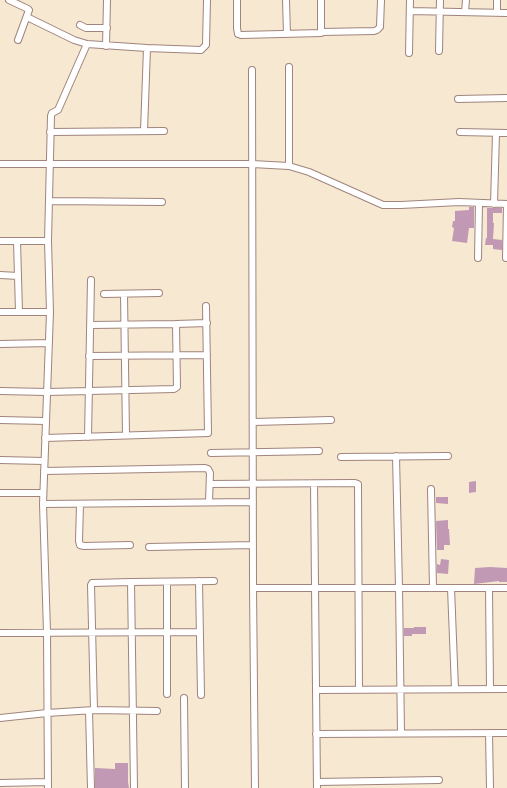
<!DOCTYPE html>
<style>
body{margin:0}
canvas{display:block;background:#f6e8d1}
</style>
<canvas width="507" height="788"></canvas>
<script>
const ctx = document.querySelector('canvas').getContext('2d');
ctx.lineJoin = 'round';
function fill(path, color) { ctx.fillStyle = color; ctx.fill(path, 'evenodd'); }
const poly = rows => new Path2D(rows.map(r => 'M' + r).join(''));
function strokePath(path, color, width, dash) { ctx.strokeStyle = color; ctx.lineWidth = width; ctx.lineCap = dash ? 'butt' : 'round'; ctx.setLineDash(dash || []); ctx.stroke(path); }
fill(poly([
 [469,207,474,207,474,228,469,228,467,243,452,241,454,228,452,227,453,221,455,221,455,211,469,210],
 [487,208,502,208,502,213,493,213,493,223,494,223,493,239,502,240,502,250,493,249,493,245,485,245,486,238,487,238],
 [476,481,476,492,469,493,469,482],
 [436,497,448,497,448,504,436,503],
 [448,520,448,529,449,529,450,545,444,545,444,550,437,550,436,521],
 [441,559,449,560,448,574,437,573,437,564,440,565],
 [490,567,507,568,507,582,499,582,499,581,474,584,475,568],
 [414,627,426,627,426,634,412,634,412,636,404,636,404,628,414,628],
 [115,763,128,763,128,782,129,788,95,788,95,768,115,769]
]), '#c199b5');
const street = poly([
 [9,0,28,9,29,10,18,40],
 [237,0,237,28,238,34,241,35,321,33,321,0],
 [286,0,287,34],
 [410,11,507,13],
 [465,12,466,0],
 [497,13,497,0],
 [27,17,74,40,87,44,147,48,201,50,206,45,207,0],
 [80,25,86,28,107,28],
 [321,32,374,31,377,30,380,27,381,0],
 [106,46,107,0],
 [439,51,440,0],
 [409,53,410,0],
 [252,70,253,588,255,788],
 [458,99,507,98],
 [144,131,147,48],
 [50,132,164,131],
 [460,132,507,133],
 [0,164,252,164,289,166,309,172,383,205,401,205,459,202,507,204,506,258],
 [289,166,289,67],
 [49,201,162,202],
 [494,204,496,133],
 [0,241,48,241],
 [17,241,19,312],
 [478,258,479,203],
 [0,275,18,276],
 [104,294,159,293],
 [124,294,126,435],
 [0,312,50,312],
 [90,325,176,324,207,323],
 [0,344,49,343],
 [89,356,207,355],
 [0,391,47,392,174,389,177,387,176,324],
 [0,420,46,421],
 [253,422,331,420],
 [88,437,91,280],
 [45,438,208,433,206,306],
 [211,453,319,451],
 [396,456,399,588,401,733],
 [341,457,448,456],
 [0,460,44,461],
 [44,471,205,468,208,469,210,473,209,502],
 [210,484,355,483,358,484,359,690],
 [314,484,317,788],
 [431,489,433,588],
 [0,493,43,493],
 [43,504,253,502],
 [80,504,79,541,80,545,84,546,130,545],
 [149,547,253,545],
 [199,581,201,695],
 [131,582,134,788],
 [253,588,507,588],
 [451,588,455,689],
 [489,588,490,689],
 [0,633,200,632],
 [316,690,507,689],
 [167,694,167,582],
 [184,698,185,788],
 [94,710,91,585,92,583,131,582,214,581],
 [89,711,91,788],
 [0,718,47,713,94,710,157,711],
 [489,733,490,788],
 [316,734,507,733],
 [317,782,439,780],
 [0,783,48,782],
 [48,788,47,632,43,504,50,312,48,241,51,116,52,113,58,110,87,44]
]);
strokePath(street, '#a0847e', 8);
strokePath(street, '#fff', 6);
</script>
